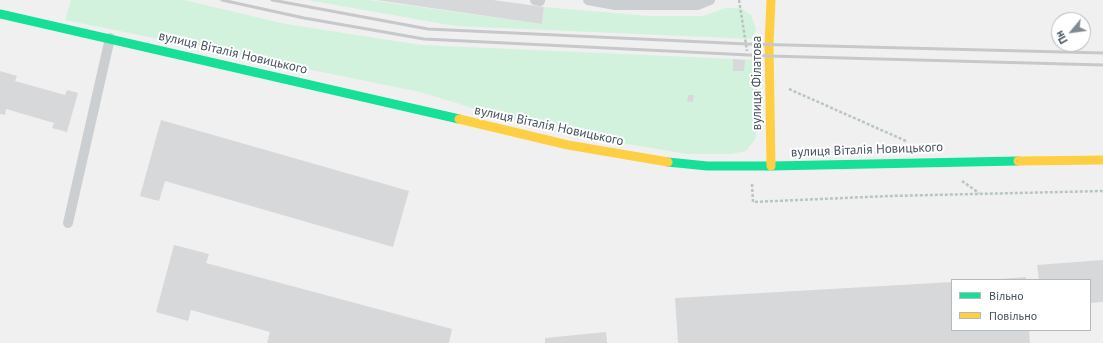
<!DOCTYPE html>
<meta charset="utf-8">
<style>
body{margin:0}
#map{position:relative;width:1103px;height:343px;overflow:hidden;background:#f1f0f0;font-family:"PT Sans",sans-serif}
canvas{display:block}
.legend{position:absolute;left:951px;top:279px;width:140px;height:52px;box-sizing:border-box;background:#fff;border:1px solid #b5babf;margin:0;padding:5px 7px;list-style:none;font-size:12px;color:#45535f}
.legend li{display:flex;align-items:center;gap:8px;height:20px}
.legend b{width:20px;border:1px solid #b5babf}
.north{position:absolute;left:1051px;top:12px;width:40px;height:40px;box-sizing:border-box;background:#fff;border:1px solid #b5babf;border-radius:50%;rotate:241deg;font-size:11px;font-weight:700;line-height:16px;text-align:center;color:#45535f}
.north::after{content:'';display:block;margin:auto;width:14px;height:18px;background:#818a92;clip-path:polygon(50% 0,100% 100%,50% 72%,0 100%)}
</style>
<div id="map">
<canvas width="1103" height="343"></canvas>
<ul class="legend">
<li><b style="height:5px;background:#16e098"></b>Вільно</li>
<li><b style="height:5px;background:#ffcf43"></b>Повільно</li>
</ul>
<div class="north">Пн</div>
</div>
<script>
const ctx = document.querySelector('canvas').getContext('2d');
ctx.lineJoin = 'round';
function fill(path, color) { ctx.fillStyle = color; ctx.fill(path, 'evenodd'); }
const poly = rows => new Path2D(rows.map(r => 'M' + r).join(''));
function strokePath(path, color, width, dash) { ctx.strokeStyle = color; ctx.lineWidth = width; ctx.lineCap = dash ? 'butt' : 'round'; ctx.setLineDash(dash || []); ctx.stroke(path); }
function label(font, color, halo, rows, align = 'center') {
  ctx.font = font + ' "PT Sans",sans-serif'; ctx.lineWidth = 4; ctx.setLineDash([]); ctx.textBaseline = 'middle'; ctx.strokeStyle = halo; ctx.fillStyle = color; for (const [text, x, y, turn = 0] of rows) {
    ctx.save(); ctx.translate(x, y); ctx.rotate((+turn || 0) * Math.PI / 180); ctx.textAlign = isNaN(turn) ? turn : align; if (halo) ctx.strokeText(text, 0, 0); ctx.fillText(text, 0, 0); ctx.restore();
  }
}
fill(poly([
 [71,0,184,0,286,24,421,45,758,60,757,130,754,141,746,151,731,154,687,154,549,131,420,92,65,20],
 [307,0,369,0,542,24,544,7,649,16,703,16,726,8,741,8,751,15,756,29,753,39,455,26]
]), '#d2f2dd');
fill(poly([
 [376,0,493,0,544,7,542,24],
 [733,59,745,60,744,71,733,71],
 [0,71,17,76,15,81,65,95,67,90,78,93,67,132,52,128,54,123,6,109,5,115,0,114],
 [688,95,694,95,693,102,687,101],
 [161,120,409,191,393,247,165,181,159,201,140,196],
 [174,245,209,254,206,263,452,329,449,343,267,343,270,332,191,310,188,321,156,312],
 [1103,260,1103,302,1090,303,1090,280,1039,280,1037,265],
 [1026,277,1026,280,1000,280,1000,279],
 [952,282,952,330,1029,330,1030,343,678,343,675,298],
 [606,332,607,343,545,343,545,338]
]), '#d7d8da');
strokePath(poly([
 [739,0,747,51],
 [789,89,906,141],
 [962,181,979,193],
 [752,184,753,202,889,196,1103,191]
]), '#b7c6c1', 2.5, [3, 2]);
strokePath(poly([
 [535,0,540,1],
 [588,0,615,5,698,5,710,0],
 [68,223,110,38]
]), '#cccfd1', 10);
strokePath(poly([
 [0,14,459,119],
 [668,162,707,166,771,166,1018,161]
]), '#16e098', 9);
strokePath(poly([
 [771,0,769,45,771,166],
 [459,119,568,145,668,162],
 [1018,161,1103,160]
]), '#ffcf43', 9);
strokePath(poly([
 [222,0,304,18,424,39,769,56,1103,65],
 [272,0,428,29,747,44,1103,53]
]), '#c6c8ca', 3);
label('13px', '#45535f', '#fff', [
 ["вулиця Віталія Новицького",233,53,13],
 ["вулиця Філатова",757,83,-90],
 ["вулиця Віталія Новицького",549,126,12],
 ["вулиця Віталія Новицького",867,150,-2]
]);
</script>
